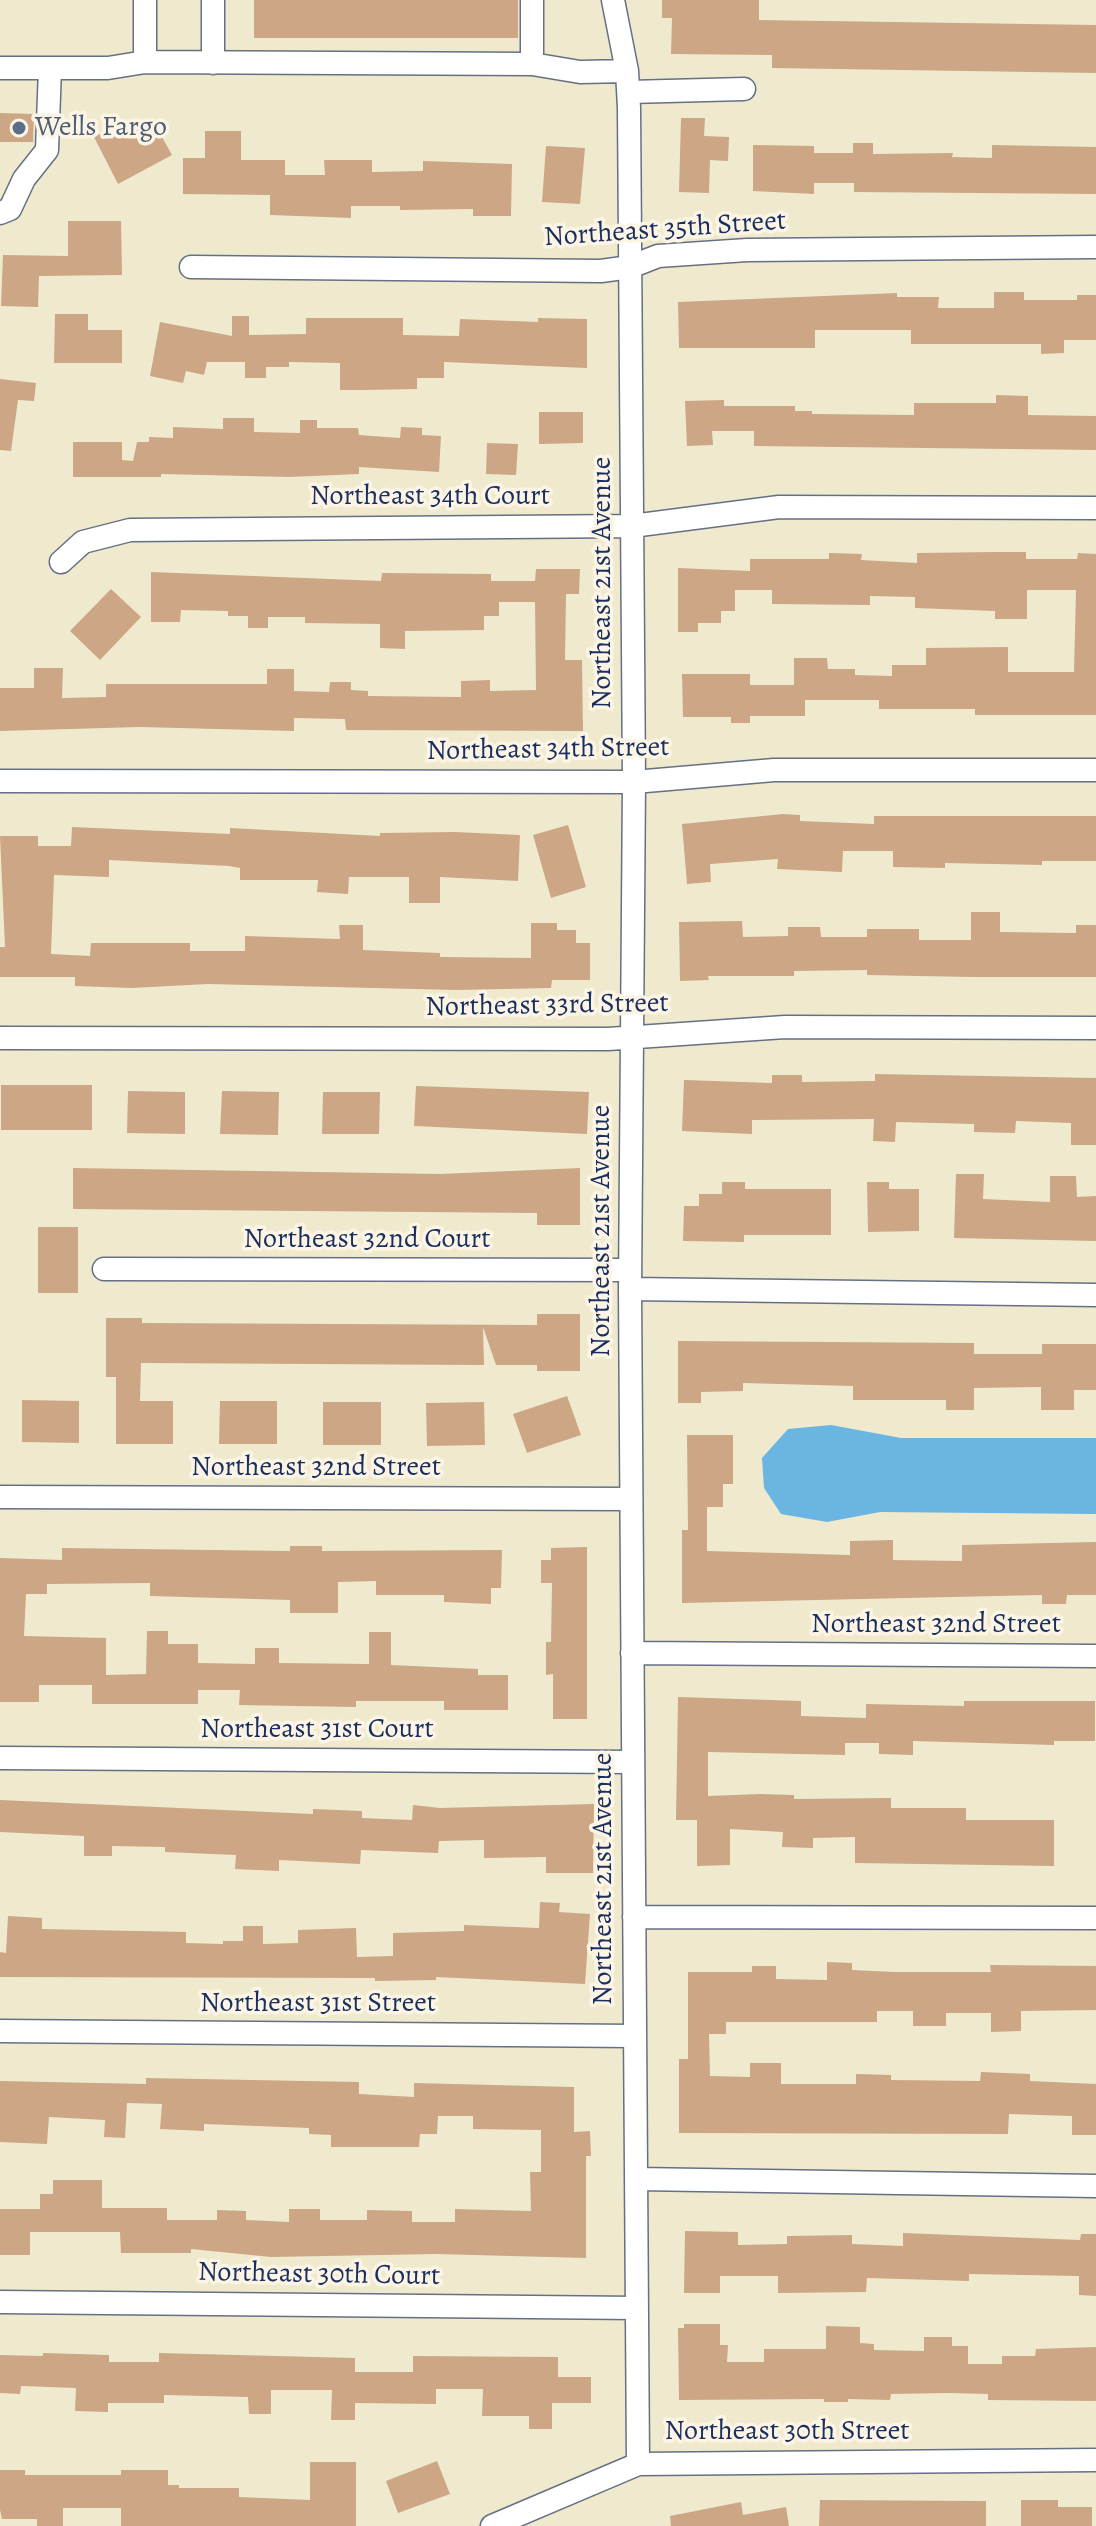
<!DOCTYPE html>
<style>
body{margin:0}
canvas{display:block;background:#efe9cd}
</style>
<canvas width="1096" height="2526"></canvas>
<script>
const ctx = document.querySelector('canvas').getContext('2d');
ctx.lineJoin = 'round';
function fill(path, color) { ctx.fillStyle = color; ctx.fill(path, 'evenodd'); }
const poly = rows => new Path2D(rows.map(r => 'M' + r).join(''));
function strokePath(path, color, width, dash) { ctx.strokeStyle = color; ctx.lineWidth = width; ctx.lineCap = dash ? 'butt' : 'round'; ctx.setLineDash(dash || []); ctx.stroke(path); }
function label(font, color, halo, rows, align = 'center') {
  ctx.font = font + ' Alegreya,serif'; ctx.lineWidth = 7; ctx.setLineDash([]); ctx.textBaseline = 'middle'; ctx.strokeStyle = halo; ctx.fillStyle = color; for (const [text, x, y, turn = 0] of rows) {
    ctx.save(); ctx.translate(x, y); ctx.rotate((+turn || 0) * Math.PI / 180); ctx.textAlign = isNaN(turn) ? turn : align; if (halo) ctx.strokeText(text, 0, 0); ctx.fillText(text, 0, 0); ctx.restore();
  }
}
fill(poly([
 [831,1425,901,1438,1096,1438,1096,1514,880,1512,827,1522,781,1514,764,1488,762,1458,788,1429]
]), '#6bb5e3');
fill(poly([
 [254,0,518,0,518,38,254,38],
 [662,0,759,0,759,20,1096,25,1096,73,772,68,772,55,671,54,672,18,662,18],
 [0,113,34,114,33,142,0,142],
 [681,118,705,118,704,136,729,137,728,161,710,160,709,193,679,192],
 [152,119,172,155,118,184,94,137,128,120,133,129],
 [205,131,241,131,241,160,285,160,285,175,325,175,324,160,372,160,372,172,423,171,423,161,512,164,511,216,473,216,473,209,400,210,400,206,351,206,351,218,270,215,270,195,183,194,183,158,205,158],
 [853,143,873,143,873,154,953,153,952,157,992,158,992,145,1096,147,1096,194,854,192,854,183,814,183,814,194,753,191,753,145,814,146,814,153,853,153],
 [546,146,585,148,580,204,542,202],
 [68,221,121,221,122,275,39,276,38,307,1,306,3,255,68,256],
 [994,292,1024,292,1024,300,1077,300,1077,295,1096,295,1096,340,1064,340,1064,353,1041,354,1041,344,911,344,911,330,815,330,815,348,679,348,678,302,897,293,897,297,939,297,938,308,994,308],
 [55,314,88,314,88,330,122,330,122,363,54,363],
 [232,316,249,316,249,335,306,334,306,318,403,318,403,335,459,336,460,319,538,322,538,318,587,319,587,368,444,362,444,378,417,378,417,389,365,390,340,390,340,363,289,362,289,367,266,367,266,378,245,378,245,362,207,362,204,375,186,371,183,383,150,376,160,322,232,336],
 [0,379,36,383,34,401,18,400,11,451,0,450],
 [996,395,1028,396,1028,415,1096,416,1096,450,754,446,754,431,712,431,713,445,687,446,685,401,724,400,724,406,795,406,795,411,812,411,812,414,914,415,914,403,996,403],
 [539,412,583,412,583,443,539,444],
 [223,418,254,418,254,432,300,433,300,420,317,420,317,428,358,428,359,435,400,438,401,427,422,428,422,435,441,436,439,472,359,467,359,474,289,477,161,474,161,477,73,477,73,442,122,442,122,460,133,461,137,442,149,442,149,437,173,438,173,427,223,429],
 [487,443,518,444,516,475,486,474],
 [995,552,1026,552,1026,559,1077,559,1078,553,1096,554,1096,715,975,715,975,709,879,709,879,700,805,700,805,716,750,716,750,723,731,723,731,717,683,717,682,674,750,674,750,685,794,685,794,658,827,658,828,669,855,669,855,675,892,676,892,665,926,665,926,648,1008,647,1008,672,1074,672,1076,590,1027,590,1027,619,995,619,995,611,915,608,915,597,870,596,870,605,772,604,772,590,735,590,735,611,721,611,721,623,698,623,698,632,678,632,678,568,750,571,750,559,829,559,829,553,862,554,861,560,917,563,917,553],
 [536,569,580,569,579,594,566,594,565,660,582,660,583,731,346,730,345,719,294,718,294,731,140,727,0,731,0,688,34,688,34,668,63,668,62,698,106,697,106,684,267,684,267,669,294,669,294,691,329,692,330,682,351,682,351,690,368,691,368,696,461,697,461,681,490,680,490,691,536,690,535,602,499,602,499,616,484,616,484,630,405,631,405,649,380,648,380,624,305,623,305,617,268,617,268,628,248,628,248,616,228,616,228,611,181,610,180,622,151,622,151,572,381,581,382,573,491,574,491,581,535,581],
 [111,589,141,617,100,660,70,631],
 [783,814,800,815,800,821,874,824,874,816,1096,816,1096,861,1042,861,1042,865,945,863,945,868,893,867,893,851,843,851,842,872,777,869,778,859,710,864,711,882,687,884,682,824],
 [568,825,586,887,551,898,533,835],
 [72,827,230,834,230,828,380,836,380,833,455,832,520,835,518,881,440,877,440,903,409,903,409,877,349,877,348,894,317,892,318,880,240,880,240,868,229,866,109,860,109,877,54,875,51,954,90,956,91,943,190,943,190,951,245,951,245,936,340,939,339,925,363,925,363,950,440,953,440,957,531,958,531,923,557,923,557,930,576,930,576,943,590,943,590,980,552,980,551,988,456,990,208,984,132,988,75,986,75,977,0,977,0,947,5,947,0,836,38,836,38,846,71,846],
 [971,912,1000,912,1000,932,1076,933,1076,925,1096,925,1096,977,971,977,867,975,867,970,794,971,794,976,708,976,709,980,680,981,679,922,742,921,743,937,788,936,788,927,820,927,821,937,867,937,867,929,919,929,919,940,971,940],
 [875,1074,1096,1078,1096,1145,1071,1145,1071,1123,1016,1121,1015,1133,974,1132,974,1124,896,1122,895,1142,873,1141,874,1119,752,1120,752,1134,682,1131,684,1080,772,1083,772,1075,802,1075,802,1082,875,1081],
 [1,1085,92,1085,92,1130,1,1130],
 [416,1086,589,1092,587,1134,414,1126],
 [128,1091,185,1092,185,1134,127,1133],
 [222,1091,279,1092,278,1135,220,1134],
 [323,1092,380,1092,379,1134,322,1134],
 [73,1168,440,1174,580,1168,580,1225,537,1225,537,1213,73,1209],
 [956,1174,984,1174,983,1199,1050,1202,1050,1176,1076,1176,1077,1197,1096,1196,1096,1241,954,1238],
 [722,1182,745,1182,745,1189,831,1189,831,1235,744,1235,744,1242,683,1241,684,1206,699,1206,699,1194,722,1194],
 [867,1182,889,1182,889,1189,919,1189,919,1231,868,1232],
 [38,1227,78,1227,78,1293,38,1293],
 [537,1314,580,1314,580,1371,537,1371,537,1365,496,1365,483,1327,484,1365,141,1363,140,1401,173,1401,173,1444,116,1444,116,1377,106,1377,106,1318,142,1318,142,1323,537,1325],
 [678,1341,974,1343,974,1354,1042,1354,1042,1344,1096,1344,1096,1390,1074,1390,1074,1410,1041,1410,1041,1387,974,1388,974,1410,946,1410,946,1400,853,1400,853,1386,743,1383,743,1391,701,1392,701,1403,678,1403],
 [567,1396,581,1435,527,1453,513,1414],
 [22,1400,79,1401,79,1443,22,1442],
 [220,1401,277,1401,277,1444,219,1444],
 [323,1402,381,1402,381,1445,323,1445],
 [484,1402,485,1445,427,1446,426,1403],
 [687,1435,733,1435,733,1484,723,1484,723,1507,707,1507,707,1551,850,1555,850,1541,893,1540,893,1560,962,1561,962,1545,1096,1542,1096,1595,1067,1595,1066,1604,1042,1604,1042,1595,682,1603,682,1530,688,1530],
 [290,1546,322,1546,322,1551,502,1550,501,1588,491,1588,491,1604,444,1602,444,1595,376,1595,376,1581,338,1582,338,1613,290,1613,290,1600,150,1596,150,1583,47,1584,47,1594,26,1594,24,1636,106,1638,106,1675,146,1674,147,1631,168,1631,168,1644,198,1644,198,1663,255,1664,255,1648,279,1648,279,1663,369,1664,369,1632,391,1632,391,1665,478,1669,478,1675,508,1675,508,1710,444,1710,444,1701,356,1701,356,1707,239,1705,240,1690,198,1690,198,1704,92,1704,92,1685,39,1685,39,1702,0,1702,0,1558,62,1560,62,1548,290,1551],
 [587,1547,587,1719,553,1719,553,1674,546,1675,546,1642,551,1642,552,1583,541,1583,541,1560,551,1560,551,1548],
 [678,1697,801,1701,801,1716,866,1718,866,1704,964,1706,964,1701,1095,1701,1095,1741,1054,1741,1054,1745,913,1741,913,1755,879,1754,879,1743,845,1743,845,1755,708,1752,708,1796,760,1794,794,1795,794,1799,891,1798,891,1808,966,1808,966,1820,1054,1820,1054,1866,855,1863,855,1837,813,1838,813,1848,782,1847,783,1832,730,1829,730,1865,697,1866,697,1820,676,1820],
 [0,1800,313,1814,313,1809,362,1811,362,1818,412,1820,413,1805,440,1808,594,1804,593,1873,546,1873,546,1857,484,1858,484,1840,439,1841,438,1853,361,1850,360,1864,279,1860,279,1871,235,1869,236,1855,165,1852,165,1847,112,1846,112,1856,84,1856,84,1836,0,1832],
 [540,1902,560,1903,559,1912,590,1914,585,1984,436,1977,436,1980,375,1981,375,1978,0,1977,0,1952,6,1953,8,1916,42,1918,42,1929,186,1932,186,1943,223,1944,223,1941,243,1941,243,1926,263,1926,263,1944,298,1943,298,1930,356,1928,357,1957,393,1956,393,1933,464,1931,464,1925,539,1928],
 [827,1962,852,1963,852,1970,894,1972,991,1972,990,1965,1096,1966,1096,2010,1021,2011,1021,2031,991,2032,991,2013,946,2013,946,2026,913,2026,913,2011,877,2011,877,2022,726,2022,726,2034,709,2034,710,2076,750,2077,750,2063,781,2063,781,2084,856,2084,856,2074,891,2075,891,2080,980,2081,981,2072,1030,2074,1030,2081,1096,2084,1096,2135,1072,2135,1072,2116,1009,2114,1008,2134,679,2133,679,2059,688,2059,688,1972,752,1972,752,1966,776,1966,776,1979,827,1980],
 [146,2078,359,2082,359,2094,414,2097,414,2083,574,2087,574,2132,590,2131,591,2156,586,2156,586,2258,436,2254,271,2257,191,2249,191,2253,121,2253,120,2232,30,2232,30,2255,0,2255,0,2209,40,2209,40,2194,53,2194,53,2180,102,2180,102,2208,167,2208,167,2220,217,2220,217,2210,246,2211,246,2220,289,2222,289,2209,320,2209,320,2220,367,2220,367,2210,412,2211,412,2222,455,2222,455,2209,531,2211,530,2172,541,2172,541,2130,473,2129,473,2116,438,2116,437,2134,420,2134,419,2147,331,2147,331,2135,309,2134,309,2128,204,2124,204,2131,160,2129,162,2104,127,2103,125,2138,104,2137,105,2120,49,2117,47,2144,0,2142,0,2081,146,2084],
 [685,2231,738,2232,738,2245,787,2244,787,2236,852,2235,852,2244,903,2246,903,2233,1080,2240,1081,2234,1096,2234,1096,2296,1079,2295,1079,2276,969,2274,969,2281,867,2278,866,2292,778,2293,778,2276,720,2276,720,2293,684,2293],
 [684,2324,720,2324,720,2345,728,2345,727,2362,764,2362,764,2349,826,2349,826,2326,860,2327,860,2343,874,2344,874,2350,924,2351,924,2337,952,2337,952,2346,968,2346,968,2364,1002,2364,1002,2356,1035,2356,1036,2349,1096,2347,1096,2401,988,2400,988,2394,948,2393,891,2394,890,2400,848,2399,848,2402,824,2402,824,2399,679,2400,678,2328,684,2328],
 [43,2353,109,2355,109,2362,159,2362,159,2353,355,2358,355,2372,413,2372,413,2356,558,2357,558,2377,591,2377,591,2403,552,2403,552,2429,529,2429,529,2416,482,2416,483,2389,436,2389,436,2404,355,2403,355,2420,331,2420,332,2390,271,2390,271,2414,249,2414,248,2397,164,2395,164,2403,108,2403,108,2412,75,2411,76,2388,21,2386,20,2394,0,2393,0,2355,43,2356],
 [437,2461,450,2494,398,2513,386,2481],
 [310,2462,356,2462,356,2526,121,2526,121,2508,63,2508,63,2526,37,2526,37,2519,2,2519,0,2510,0,2470,25,2470,25,2475,121,2475,121,2470,168,2470,168,2485,179,2485,179,2488,239,2488,239,2497,310,2500],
 [820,2500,986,2501,986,2526,819,2526],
 [1021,2500,1058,2500,1058,2507,1092,2507,1092,2526,1021,2526],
 [741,2502,743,2515,786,2507,789,2526,671,2526,670,2516]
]), '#cda785');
const minor = poly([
 [532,0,532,64],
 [613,0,627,71,629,108,634,782,630,1289,638,2464],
 [145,62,145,0],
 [213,63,213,0],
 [0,68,108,68,145,62,532,64,580,72,627,71],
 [629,92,744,89],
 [0,213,10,209,24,179,47,150,50,68],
 [191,267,601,271,630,267,658,256,747,250,1096,247],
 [61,562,83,542,130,530,632,526,779,507,1096,508],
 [0,781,634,782,774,770,1096,770],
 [0,1038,608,1039,785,1027,1096,1028],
 [104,1269,630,1270],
 [630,1289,1096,1295],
 [0,1497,631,1499],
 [632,1653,1096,1656],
 [0,1758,633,1762],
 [634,1917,1096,1918],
 [0,2031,635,2036],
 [636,2179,1096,2186],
 [0,2302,637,2308],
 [492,2526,638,2464,1096,2460]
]);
strokePath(minor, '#657085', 25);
strokePath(minor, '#fff', 22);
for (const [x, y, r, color] of [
 [19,128,8,"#5c6f8a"]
]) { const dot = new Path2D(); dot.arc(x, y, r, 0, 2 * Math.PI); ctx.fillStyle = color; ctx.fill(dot); strokePath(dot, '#fcf5e5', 3); }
label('28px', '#4e5e75', '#fcf5e5', [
 ["Wells Fargo",35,128]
], 'left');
label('28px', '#1b2f5e', '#fcf5e5', [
 ["Northeast 35th Street",665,230,-4],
 ["Northeast 34th Court",430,497],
 ["Northeast 21st Avenue",603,583,-90],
 ["Northeast 34th Street",548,750,-1],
 ["Northeast 33rd Street",547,1006,-1],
 ["Northeast 21st Avenue",602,1231,-90],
 ["Northeast 32nd Court",367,1240],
 ["Northeast 32nd Street",316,1468],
 ["Northeast 32nd Street",936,1625],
 ["Northeast 31st Court",317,1730],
 ["Northeast 21st Avenue",604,1879,-90],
 ["Northeast 31st Street",318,2004],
 ["Northeast 30th Court",319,2275,1],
 ["Northeast 30th Street",787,2432]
]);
</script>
